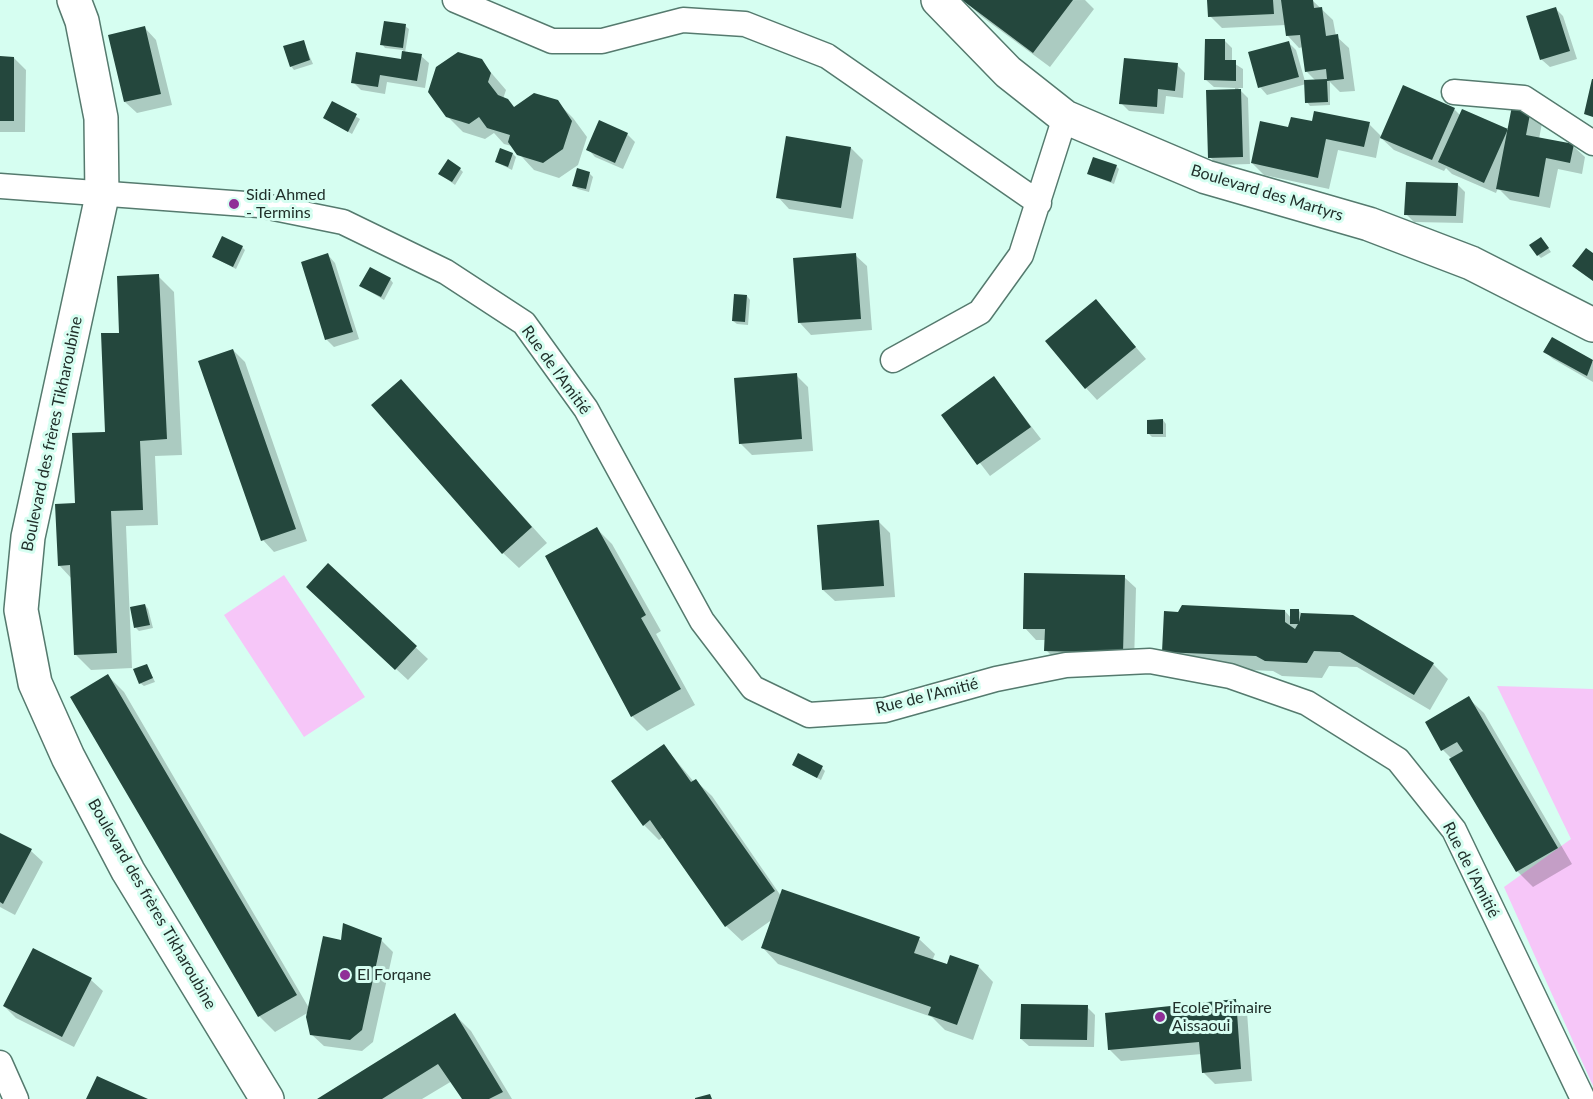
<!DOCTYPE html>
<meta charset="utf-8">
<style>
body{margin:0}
canvas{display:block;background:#d6fef1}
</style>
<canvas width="1593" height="1099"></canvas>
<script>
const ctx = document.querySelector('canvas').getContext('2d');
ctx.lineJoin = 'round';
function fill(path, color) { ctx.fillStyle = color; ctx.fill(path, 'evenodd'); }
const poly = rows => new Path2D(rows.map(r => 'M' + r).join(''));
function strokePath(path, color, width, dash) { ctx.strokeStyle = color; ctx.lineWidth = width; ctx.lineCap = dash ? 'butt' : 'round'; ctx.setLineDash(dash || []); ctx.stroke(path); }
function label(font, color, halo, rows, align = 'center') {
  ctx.font = font + ' Lato,sans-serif'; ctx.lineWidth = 6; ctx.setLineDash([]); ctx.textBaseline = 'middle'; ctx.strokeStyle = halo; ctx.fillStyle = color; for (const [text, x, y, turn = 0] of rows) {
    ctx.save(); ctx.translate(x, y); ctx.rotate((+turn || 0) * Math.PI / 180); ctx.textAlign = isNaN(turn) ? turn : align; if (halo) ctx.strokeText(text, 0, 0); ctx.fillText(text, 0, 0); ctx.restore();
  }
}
fill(poly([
 [284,575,365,697,304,737,224,615],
 [1497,686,1593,689,1593,1086,1504,887,1571,839]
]), '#f6c6f8');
fill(poly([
 [1085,0,1094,9,1050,67,981,16,965,1],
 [1209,0,1312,0,1333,20,1336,36,1349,48,1355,91,1340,92,1330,82,1330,105,1310,106,1307,102,1306,84,1267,95,1260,87,1289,43,1296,50,1305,81,1316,81,1306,71,1303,47,1299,48,1288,36,1286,25,1222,28,1210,16],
 [1556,9,1563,16,1577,59,1550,67,1542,60,1528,17],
 [405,26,409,29,405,53,421,56,429,63,425,88,387,82,385,94,361,90,353,82,402,61,403,50,385,48,382,44],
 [145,28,156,40,172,105,137,113,125,102],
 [303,41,313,64,294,70,291,66],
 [1225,41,1232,48,1232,62,1243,69,1243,88,1238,88,1248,98,1250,164,1217,165,1210,157,1235,90,1235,88,1214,87,1206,80],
 [0,58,14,58,26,70,25,132,0,132],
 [481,61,506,90,503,99,515,108,557,102,573,118,587,137,578,165,559,178,534,170,512,146,504,144,494,133,485,139,463,132,447,116],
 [1177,65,1185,73,1183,98,1166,96,1164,114,1129,111,1121,103],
 [333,103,360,119,352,134,325,118],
 [1454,109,1461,116,1509,133,1530,111,1542,123,1539,139,1573,146,1585,157,1582,174,1558,169,1550,208,1510,200,1498,188,1496,193,1452,174,1446,168,1444,171,1394,150,1380,137,1376,158,1338,150,1329,189,1264,175,1252,163,1289,128,1313,123,1369,124,1382,137],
 [627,134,635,142,623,169,595,157,588,149],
 [851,148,863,160,853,219,789,209,778,197],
 [513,154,516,157,512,170,496,162],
 [1116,166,1119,169,1114,184,1089,174],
 [460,169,463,172,455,185,444,177],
 [589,173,593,177,589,192,578,189,574,186],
 [1457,184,1465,192,1463,223,1414,222,1406,214],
 [1544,242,1551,252,1541,258,1538,255],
 [242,247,245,250,236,269,213,257],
 [328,255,335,263,359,339,334,347,327,340,303,263],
 [855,255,867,266,872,330,811,335,800,323],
 [158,276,174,292,182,455,155,456,158,525,126,526,132,668,91,670,75,654,72,579,59,565,76,505,106,434,121,334],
 [390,279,393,283,384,300,361,286],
 [747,296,750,300,748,325,737,324,733,321],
 [1096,301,1146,359,1097,400,1086,388],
 [1552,339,1593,362,1593,382,1553,359,1545,352],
 [233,350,245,362,307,541,274,552,263,540],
 [796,375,808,387,813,451,752,455,740,443],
 [994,378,1041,439,990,476,943,415],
 [401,381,547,543,519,568,503,553],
 [1163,420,1166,424,1166,437,1152,437,1149,434],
 [879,522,890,533,895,597,835,601,823,590],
 [597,529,612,544,661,631,656,634,695,705,647,731,632,716],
 [328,565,428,659,408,680,320,599],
 [1124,577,1136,588,1134,664,1058,662,1046,650,1046,640,1036,640,1025,628],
 [145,605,148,609,153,628,139,631,136,628],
 [1298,610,1302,614,1433,664,1448,679,1430,710,1357,667,1329,666,1322,678,1282,676,1273,671,1179,667,1163,651,1285,611,1291,618],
 [147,665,155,682,144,686,140,683],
 [108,676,124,692,309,1008,342,942,381,940,393,952,373,1042,362,1051,324,1046,311,1034,309,1012,275,1032,259,1016],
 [1468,698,1484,713,1572,864,1533,887,1517,871,1452,759,1443,750],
 [664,746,694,782,696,781,712,796,781,896,919,939,935,954,932,961,948,966,978,966,993,982,973,1040,945,1030,932,1017,778,964,763,948,773,919,742,941,726,926,664,837,659,840,644,825],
 [798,768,822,768,825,771,821,780],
 [0,835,31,851,43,862,15,915,0,907],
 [33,950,91,980,103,991,74,1047,16,1018,4,1006],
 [1235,1000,1247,1012,1252,1081,1215,1084,1203,1072,1202,1054,1121,1061,1109,1049],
 [1087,1007,1095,1015,1094,1047,1029,1046,1021,1039],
 [455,1015,471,1031,512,1099,464,1099,452,1081,422,1099,320,1099]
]), '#0003');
fill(poly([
 [962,0,1073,0,1033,53],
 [1207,0,1273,0,1274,14,1208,17],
 [1281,0,1313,0,1314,8,1322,7,1326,36,1338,34,1344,79,1327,81,1328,102,1305,103,1304,80,1327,79,1326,69,1305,72,1300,35,1286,36],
 [1556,7,1570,51,1540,60,1526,16],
 [384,21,406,24,403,48,380,45],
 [145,26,161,94,124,102,108,35],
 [1205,39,1225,39,1225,60,1236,60,1236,81,1204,80],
 [304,40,310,60,290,67,283,46],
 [1289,41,1299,77,1258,88,1248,52],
 [402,51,422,54,417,81,380,75,378,87,351,83,356,52,401,59],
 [458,52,482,59,491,73,488,82,498,95,508,99,514,107,534,93,558,100,572,121,563,149,543,163,517,155,508,142,510,135,487,128,479,117,469,124,446,117,428,92,436,67],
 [0,56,14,57,14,121,0,121],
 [1124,58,1178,63,1175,91,1158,89,1157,107,1119,104],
 [1592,79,1593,79,1593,117,1584,114],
 [1403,85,1455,108,1432,160,1380,138],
 [1241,89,1243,157,1208,158,1206,90],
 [332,101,357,114,348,132,323,118],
 [1512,106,1531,109,1526,135,1574,144,1570,163,1546,158,1539,197,1496,189],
 [1462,109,1508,129,1484,183,1438,162],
 [1314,111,1370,122,1364,147,1326,139,1318,178,1251,163,1260,121,1288,127,1291,117,1312,121],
 [599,120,628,133,615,163,586,150],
 [786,136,851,147,841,208,776,198],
 [500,148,513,153,508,167,495,162],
 [1093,157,1117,165,1111,182,1087,174],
 [448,159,461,168,452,182,438,174],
 [577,168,590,172,586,189,572,186],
 [1406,182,1458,183,1456,216,1404,215],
 [222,236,243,246,233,267,212,257],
 [1541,237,1549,248,1537,256,1529,245],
 [1586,248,1593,253,1593,281,1572,266],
 [328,253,353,332,325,340,301,262],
 [856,253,861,319,798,323,793,258],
 [370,267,391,278,381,297,359,286],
 [159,274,167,439,140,441,143,510,111,511,117,653,74,655,70,565,58,566,55,504,75,503,72,433,105,432,101,333,119,333,117,276],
 [734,294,747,295,745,322,732,321],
 [1096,299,1136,347,1085,389,1045,341],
 [1552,337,1593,360,1587,376,1543,352],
 [233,349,296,529,261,541,198,361],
 [797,373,802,439,739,444,734,378],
 [994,376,1031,427,977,465,941,415],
 [401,379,532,527,502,554,371,405],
 [1163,419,1163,434,1147,434,1147,420],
 [879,520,884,586,822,590,817,525],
 [597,527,646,615,641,618,681,689,631,717,545,556],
 [328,563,417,646,395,670,306,587],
 [1024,573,1125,575,1123,653,1044,651,1045,629,1023,629],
 [145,604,150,625,134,628,130,607],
 [1182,605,1285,610,1285,622,1295,629,1298,624,1290,624,1290,609,1299,609,1299,622,1301,613,1353,615,1434,663,1414,695,1340,652,1314,651,1307,663,1265,661,1256,656,1162,652,1164,611,1178,612],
 [147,664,153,678,139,684,133,669],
 [108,674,297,995,258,1017,70,697],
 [1469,696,1558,848,1516,872,1449,759,1463,751,1457,742,1441,751,1425,722],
 [664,744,691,782,696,779,775,891,725,927,650,820,643,826,611,781],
 [798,753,823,766,817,778,792,765],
 [0,833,32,849,3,904,0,902],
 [782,889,920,937,914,953,947,964,950,955,979,965,957,1025,928,1015,931,1007,761,948],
 [343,923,382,938,362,1030,350,1040,310,1035,306,1017,323,936,341,940],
 [33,948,92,978,62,1037,3,1006],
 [1236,999,1241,1069,1202,1073,1199,1042,1108,1050,1105,1013],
 [1021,1004,1088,1005,1087,1040,1020,1039],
 [455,1013,503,1092,489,1099,462,1099,438,1064,382,1099,317,1099],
 [97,1076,148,1099,86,1099],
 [710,1094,712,1099,695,1099,695,1098]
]), '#24473d');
const street = poly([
 [455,0,552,41,602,41,683,20,745,24,827,56,1039,203],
 [1454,92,1524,98,1593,143],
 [0,186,259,205,343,222,446,272,524,323,586,409,702,621,753,688,809,715,885,710,996,679,1066,665,1150,661,1230,676,1307,703,1398,760,1454,830,1583,1099],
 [893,360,980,312,1021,255,1065,117],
 [0,1063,16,1099]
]);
const secondary = poly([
 [74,0,82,21,101,118,102,196,28,537,21,610,35,683,68,757,128,871,267,1099],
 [938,0,1008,72,1065,117,1206,177,1369,224,1471,263,1593,325]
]);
strokePath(street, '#557a6e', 27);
strokePath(secondary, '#557a6e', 36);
strokePath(street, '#fff', 24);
strokePath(secondary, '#fff', 33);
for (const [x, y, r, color] of [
 [234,204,6,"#8f2f97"],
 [345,975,6,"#8f2f97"],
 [1160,1017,6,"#8f2f97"]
]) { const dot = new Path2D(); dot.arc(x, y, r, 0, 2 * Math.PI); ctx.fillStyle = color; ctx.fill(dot); strokePath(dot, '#d6fef1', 2); }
label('16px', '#202f2a', '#d6fef1', [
 ["Boulevard des Martyrs",1267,193,17],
 ["Rue de l'Amitié",556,370,54],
 ["Boulevard des frères Tikharoubine",52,434,-78],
 ["Rue de l'Amitié",927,696,-14],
 ["Rue de l'Amitié",1471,870,63],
 ["Boulevard des frères Tikharoubine",152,904,60]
]);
label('16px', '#202f2a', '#d6fef1', [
 ["Sidi Ahmed",246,195],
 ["- Termins",246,213],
 ["El Forqane",357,975],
 ["Ecole Primaire",1172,1008],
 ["Aissaoui",1172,1026]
], 'left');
</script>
